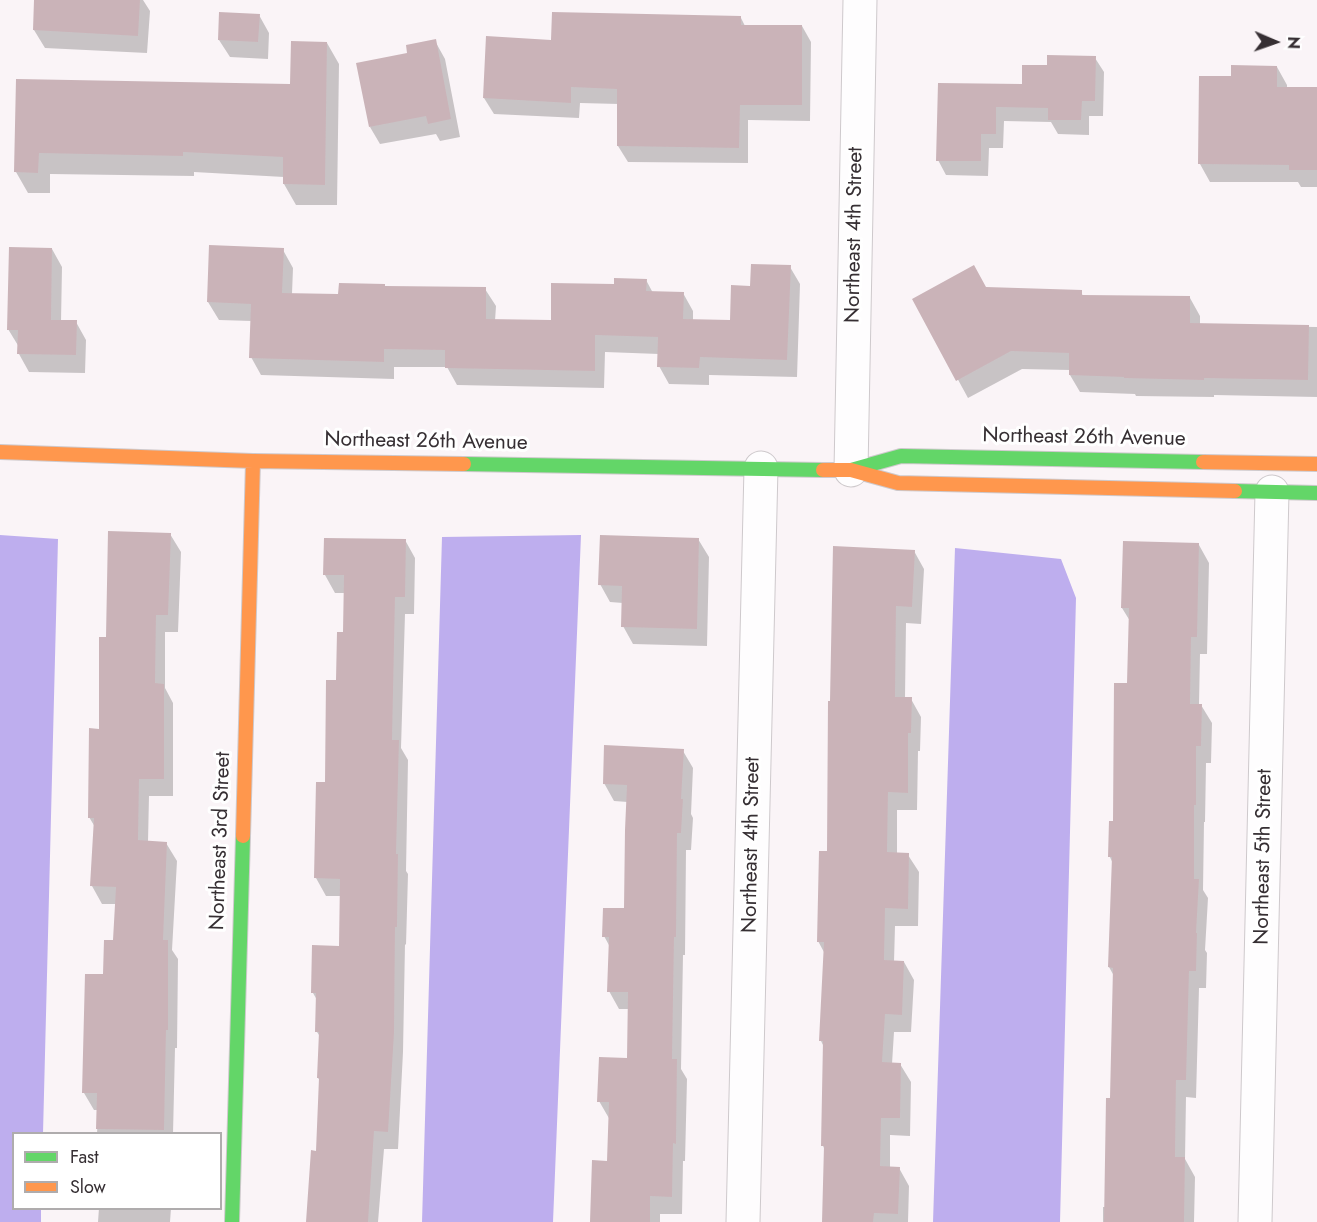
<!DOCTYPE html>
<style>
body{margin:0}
#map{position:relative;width:1317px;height:1222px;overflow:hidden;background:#faf4f7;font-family:Jost,sans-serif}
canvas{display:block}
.legend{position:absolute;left:12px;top:1132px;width:210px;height:78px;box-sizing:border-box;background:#fff;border:2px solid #afacad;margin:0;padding:8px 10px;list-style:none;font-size:18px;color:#362f33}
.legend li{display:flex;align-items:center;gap:12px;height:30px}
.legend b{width:30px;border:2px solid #afacad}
.north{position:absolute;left:1245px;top:12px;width:60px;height:60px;-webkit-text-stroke:4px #fff;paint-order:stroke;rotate:92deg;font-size:16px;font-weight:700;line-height:24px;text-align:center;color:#362f33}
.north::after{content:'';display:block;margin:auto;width:21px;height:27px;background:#362f33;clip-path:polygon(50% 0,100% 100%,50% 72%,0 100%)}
</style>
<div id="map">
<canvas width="1317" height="1222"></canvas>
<ul class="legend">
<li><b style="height:8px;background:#63d668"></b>Fast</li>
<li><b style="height:8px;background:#ff974d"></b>Slow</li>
</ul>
<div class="north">N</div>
</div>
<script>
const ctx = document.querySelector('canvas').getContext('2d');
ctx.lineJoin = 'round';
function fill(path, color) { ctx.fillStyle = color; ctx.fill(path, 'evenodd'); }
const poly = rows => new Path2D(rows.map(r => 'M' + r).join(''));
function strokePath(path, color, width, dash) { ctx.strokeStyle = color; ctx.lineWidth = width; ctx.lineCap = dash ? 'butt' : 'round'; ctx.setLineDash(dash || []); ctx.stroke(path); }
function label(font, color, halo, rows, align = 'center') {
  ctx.font = font + ' Jost,sans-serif'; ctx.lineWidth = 6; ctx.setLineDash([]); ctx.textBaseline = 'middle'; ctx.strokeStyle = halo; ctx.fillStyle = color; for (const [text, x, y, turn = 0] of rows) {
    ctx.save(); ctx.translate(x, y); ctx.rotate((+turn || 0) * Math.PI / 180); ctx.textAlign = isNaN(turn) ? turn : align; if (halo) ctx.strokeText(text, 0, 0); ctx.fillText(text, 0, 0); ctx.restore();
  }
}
fill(poly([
 [0,535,58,539,43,1133,14,1134,14,1208,41,1209,41,1222,0,1222],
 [581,535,553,1222,422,1222,442,537],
 [955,548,1061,559,1076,598,1060,1222,933,1222]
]), '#beaeee');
fill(poly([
 [36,0,143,0,150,11,147,53,45,48,34,30],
 [259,15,269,33,268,59,230,57,219,40],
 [741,18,745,26,802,26,811,42,810,121,748,120,748,163,628,162,618,146,619,104,580,103,579,118,494,114,484,98,552,41],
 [435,41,445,59,460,137,440,141,436,134,380,144,370,127],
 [327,43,339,64,337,205,296,205,284,184,284,177,194,172,194,176,50,174,50,193,28,193,16,172,18,80,291,85],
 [1095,58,1104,72,1103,116,1089,116,1089,135,1058,134,1051,122,1004,121,1003,148,989,148,988,176,946,175,938,160,939,85,1023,86,1049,67],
 [1277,67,1287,85,1287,89,1317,89,1317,187,1301,187,1298,182,1210,182,1200,164,1232,78],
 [52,249,62,267,61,322,76,322,86,340,85,373,29,372,19,354,19,347,8,329],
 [283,250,293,268,292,294,340,295,385,287,485,289,496,306,495,321,552,322,616,285,646,280,653,293,683,293,693,311,693,320,732,322,752,287,790,267,800,284,797,377,709,375,709,385,669,384,659,366,659,354,605,352,604,388,457,385,447,367,394,367,394,379,261,375,251,357,252,321,219,320,208,302],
 [985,288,1081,292,1083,296,1190,298,1200,316,1200,325,1317,327,1317,397,1214,395,1214,397,1136,396,1135,394,1080,392,1070,375,1070,370,1022,369,968,398,914,299],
 [170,534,181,552,178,632,165,632,165,688,173,703,173,796,149,796,148,842,166,843,177,861,172,950,178,959,177,1048,175,1048,173,1134,97,1134,98,1110,94,1110,84,1093,105,976,114,941,116,904,102,904,92,886,95,827,89,817,100,730,108,638],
 [698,539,709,557,707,646,633,644,623,626,623,603,610,602,600,584],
 [405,540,415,558,414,614,405,614,401,748,408,760,406,871,408,874,406,945,405,944,403,1052,398,1149,384,1149,378,1222,308,1222,318,1152,321,1082,318,1078,321,1038,317,1032,317,1000,313,993,341,947,341,896,326,896,316,878,318,783,326,783,337,681,344,634,345,593,335,593,325,575],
 [1199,545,1209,563,1207,654,1200,654,1199,705,1201,705,1212,723,1211,763,1206,763,1205,822,1204,822,1203,890,1208,898,1205,950,1207,953,1206,988,1199,988,1196,1098,1186,1097,1185,1159,1195,1177,1194,1222,1103,1222,1103,1207,1106,1207,1111,1100,1114,976,1109,967,1113,864,1110,857,1129,684,1130,621,1122,608],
 [914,551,924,569,921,624,906,623,905,698,911,699,921,717,920,751,918,751,917,810,897,810,897,854,908,855,919,872,918,926,895,926,894,962,904,962,914,980,911,1032,894,1032,892,1064,900,1064,911,1082,910,1136,890,1135,890,1168,899,1168,909,1186,908,1222,824,1222,826,1152,823,1146,824,1047,821,1041,825,954,818,941,828,853,830,703],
 [683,751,693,768,691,814,693,818,691,850,686,850,685,955,683,955,681,1069,687,1079,685,1161,683,1161,682,1214,660,1214,660,1222,592,1222,609,1162,610,1120,599,1101,629,1060,629,1009,619,1009,609,991,610,947,604,936,625,909,628,802,614,801,604,783],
 [99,1208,171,1208,170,1222,98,1222]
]), '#0003');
fill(poly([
 [34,0,140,0,138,36,33,30],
 [219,12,260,14,258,42,218,40],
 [552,12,741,16,741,25,802,25,802,105,740,105,739,148,617,146,617,89,571,87,571,103,483,98,486,36,551,40],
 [436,39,451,119,428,124,426,116,369,127,356,63,407,53,406,45],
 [291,41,327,42,325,185,283,184,283,157,183,152,183,156,39,153,38,173,14,172,16,79,290,84],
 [1047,55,1096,56,1095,101,1082,101,1081,120,1048,120,1048,108,996,107,996,134,981,134,981,161,936,161,938,83,1022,84,1022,65,1047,65],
 [1231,65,1277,66,1277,87,1317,87,1317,170,1289,170,1289,165,1198,164,1199,76,1231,76],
 [209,245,284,248,282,293,338,294,339,283,385,284,385,286,486,287,486,319,551,320,551,283,614,284,614,278,647,279,646,291,684,292,683,319,730,320,731,285,750,286,751,264,791,265,787,360,700,357,699,368,657,367,658,337,595,335,595,371,445,368,445,350,384,349,384,362,249,358,251,304,207,302],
 [9,247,52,248,51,320,77,320,76,355,17,354,18,330,7,330],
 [974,265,986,287,1082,290,1082,295,1190,296,1190,323,1309,325,1308,380,1204,378,1204,380,1124,378,1124,377,1069,375,1069,353,1011,351,956,381,912,299],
 [108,531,171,533,168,615,156,615,155,683,164,684,164,779,139,779,138,840,167,842,163,940,168,940,168,1030,166,1030,164,1130,96,1129,97,1093,82,1093,85,974,103,974,104,940,113,940,116,887,90,886,94,818,88,818,89,728,99,729,99,637,106,637],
 [600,535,699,538,697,629,621,627,622,586,598,585],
 [324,538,406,539,405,597,395,597,392,740,399,740,396,854,398,854,397,927,395,927,394,1033,388,1132,374,1131,368,1222,306,1222,311,1150,316,1151,319,1078,317,1078,319,1032,315,1032,316,993,311,993,312,945,339,946,340,879,314,878,316,782,325,782,326,680,336,680,337,632,343,632,344,575,323,575],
 [1123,541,1199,543,1197,637,1191,637,1190,704,1202,704,1201,746,1196,746,1196,805,1194,805,1194,879,1199,879,1196,933,1197,933,1196,971,1189,971,1186,1080,1176,1080,1175,1157,1185,1157,1184,1222,1104,1222,1106,1098,1110,1098,1113,968,1108,967,1112,857,1108,857,1109,821,1113,821,1114,683,1127,683,1129,608,1121,608],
 [833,546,915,550,912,607,896,606,895,697,912,697,911,733,908,733,908,793,888,792,887,852,909,853,908,909,885,908,884,960,904,961,902,1015,885,1014,882,1062,901,1063,900,1118,881,1118,880,1166,900,1167,898,1214,874,1213,873,1222,822,1222,824,1146,821,1146,823,1041,819,1041,824,942,817,942,819,851,827,851,828,701,830,701],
 [604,745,684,749,681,799,683,799,681,833,677,833,676,937,674,937,672,1059,677,1059,676,1144,673,1143,672,1197,650,1196,650,1222,590,1222,592,1160,607,1161,609,1102,597,1102,599,1057,627,1058,628,992,607,992,609,937,602,937,603,908,624,908,625,830,627,785,603,784]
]), '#cab3b8');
const street = poly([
 [851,470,860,0],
 [743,1222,761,468],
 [1255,1222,1272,492]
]);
const fast = poly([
 [464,464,823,470],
 [851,470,901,456,1203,462],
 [1235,491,1317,493],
 [232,1222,243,836]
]);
const slow = poly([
 [0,452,253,461,464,464],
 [1203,462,1317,464],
 [823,470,851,470,898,483,1235,491],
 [243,836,253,461]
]);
strokePath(street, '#cec9cc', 35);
strokePath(fast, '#cec9cc', 16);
strokePath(slow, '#cec9cc', 16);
strokePath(street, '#fefdfe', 33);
strokePath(fast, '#63d668', 14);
strokePath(slow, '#ff974d', 14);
label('21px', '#362f33', '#fff', [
 ["Northeast 4th Street",855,235,-89],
 ["Northeast 26th Avenue",1084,438,1],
 ["Northeast 26th Avenue",426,442,1],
 ["Northeast 3rd Street",221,841,-88],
 ["Northeast 4th Street",752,845,-89],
 ["Northeast 5th Street",1264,857,-89]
]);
</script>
